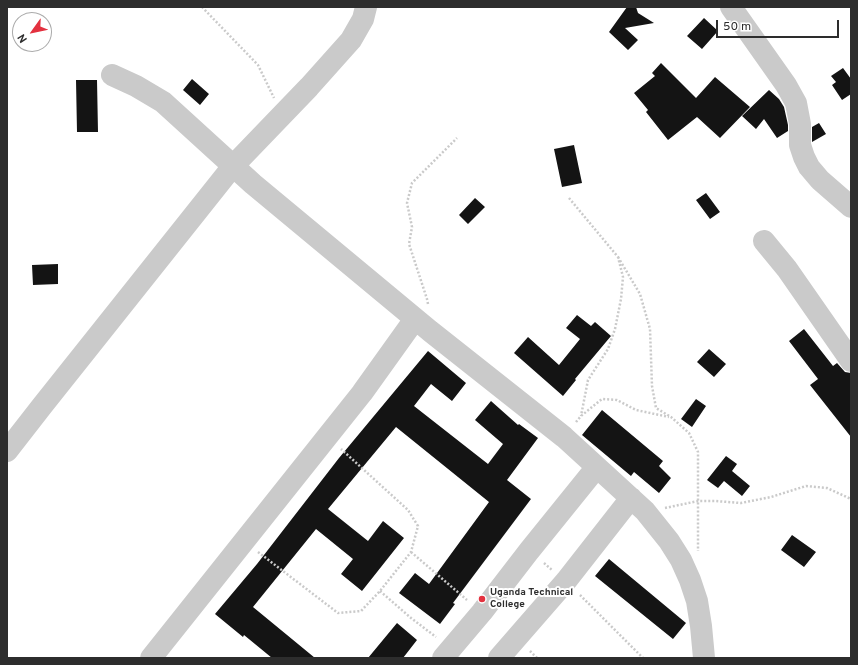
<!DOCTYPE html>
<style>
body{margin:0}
#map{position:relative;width:858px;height:665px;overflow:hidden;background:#fff;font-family:Overpass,sans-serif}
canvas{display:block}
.frame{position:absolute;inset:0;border:8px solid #2d2d2d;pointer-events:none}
.north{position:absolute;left:12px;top:12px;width:40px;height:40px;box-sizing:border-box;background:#fff;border:1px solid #ababab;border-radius:50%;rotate:237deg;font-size:11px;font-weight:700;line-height:16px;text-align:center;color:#2d2d2d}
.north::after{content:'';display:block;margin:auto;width:14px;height:18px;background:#e3313f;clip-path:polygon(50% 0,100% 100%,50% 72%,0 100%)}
.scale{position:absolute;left:716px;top:20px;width:123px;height:18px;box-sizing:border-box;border:2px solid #2d2d2d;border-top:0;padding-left:5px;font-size:12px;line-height:14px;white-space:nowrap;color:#2d2d2d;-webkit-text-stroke:3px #fff;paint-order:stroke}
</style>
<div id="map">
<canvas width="858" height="665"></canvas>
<div class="frame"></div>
<div class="north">N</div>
<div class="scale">50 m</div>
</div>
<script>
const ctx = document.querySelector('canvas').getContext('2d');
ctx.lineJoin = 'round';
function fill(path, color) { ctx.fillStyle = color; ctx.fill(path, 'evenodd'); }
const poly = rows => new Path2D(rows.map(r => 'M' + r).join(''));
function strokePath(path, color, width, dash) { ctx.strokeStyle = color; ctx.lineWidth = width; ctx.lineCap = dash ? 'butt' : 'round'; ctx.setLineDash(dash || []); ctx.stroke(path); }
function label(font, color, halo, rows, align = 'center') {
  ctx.font = font + ' Overpass,sans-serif'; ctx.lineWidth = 4; ctx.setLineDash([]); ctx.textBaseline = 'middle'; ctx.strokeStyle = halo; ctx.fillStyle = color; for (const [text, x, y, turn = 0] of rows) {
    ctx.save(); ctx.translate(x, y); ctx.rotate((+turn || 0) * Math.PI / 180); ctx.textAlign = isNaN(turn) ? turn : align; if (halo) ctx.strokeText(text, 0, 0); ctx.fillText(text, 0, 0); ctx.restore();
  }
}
fill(poly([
 [627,7,636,7,638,13,654,23,625,28,638,40,628,50,609,32],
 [704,18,718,31,702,49,687,36],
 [661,63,696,98,715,77,750,107,720,138,697,117,668,140,646,112,648,110,634,93,655,76,652,73],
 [843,68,851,79,851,94,842,100,832,85,836,82,831,76],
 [192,79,209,94,200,105,183,90],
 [76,80,97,80,98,132,77,132],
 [769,90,779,99,784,107,788,125,788,131,777,138,764,119,756,129,742,116],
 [819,123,826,134,812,142,812,127],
 [574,145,582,183,562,187,554,149],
 [706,193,720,212,710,219,696,200],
 [475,198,485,207,468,224,459,215],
 [58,264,58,284,33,285,32,265],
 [577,315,591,326,595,322,611,336,575,379,576,380,563,396,514,353,528,337,559,365,580,339,566,328],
 [804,329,833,366,837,363,845,372,851,373,851,437,810,385,818,379,789,341],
 [709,349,726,364,714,377,697,362],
 [428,351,466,383,452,401,431,384,414,406,488,464,503,444,475,420,491,401,518,425,519,424,538,438,507,480,531,499,453,603,455,604,440,624,399,593,415,573,429,584,489,502,396,427,328,509,368,541,383,521,404,538,362,591,341,574,353,559,316,529,253,607,315,658,272,658,244,635,243,637,215,614,257,564,339,458],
 [696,399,706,406,692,427,681,419],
 [602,410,663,461,659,466,671,478,659,493,634,472,631,476,582,435],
 [726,456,737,464,732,471,750,486,742,496,724,481,718,488,707,480],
 [792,535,816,552,804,567,781,550],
 [609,559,686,623,673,639,595,576],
 [397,623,417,640,403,658,368,658]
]), '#141414');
strokePath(poly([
 [202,7,258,65,274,98],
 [569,198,618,257,623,277,621,299,615,329,608,349,588,380,581,416],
 [618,257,640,294,650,329,652,386,656,408,671,417,689,433,698,452,698,551],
 [428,304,427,299,409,244,412,227,407,203,412,183,457,138],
 [576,422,581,416,602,399,617,400,636,410,669,417],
 [665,508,698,501,715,501,741,503,771,497,806,486,827,488,851,499],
 [258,552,338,613,361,611,380,591,411,552,418,526,408,510,341,449],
 [411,552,467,600],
 [544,563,552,570],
 [380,591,411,618,436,637],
 [580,595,643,658],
 [530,651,537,658]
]), '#cacaca', 2.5, [2, 2]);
strokePath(poly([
 [731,7,786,85,796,103,800,124,800,145,804,157,809,167,820,180,851,207],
 [112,75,136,86,163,102,253,184,430,331,564,437,645,511,669,541,681,560,690,580,697,601,701,626,704,658],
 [764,241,787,269,851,361],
 [7,451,42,406,233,166,309,87,351,40,363,19,366,7],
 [151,658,362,393,415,319],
 [443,658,482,612,529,551,596,468],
 [499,658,566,581,631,498]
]), '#cacaca', 22);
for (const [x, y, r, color] of [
 [482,599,4,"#e3313f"]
]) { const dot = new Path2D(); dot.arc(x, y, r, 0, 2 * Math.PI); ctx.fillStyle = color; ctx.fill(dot); strokePath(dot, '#fff', 1.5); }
label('bold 10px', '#2d2d2d', '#fff', [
 ["Uganda Technical",490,593],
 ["College",490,605]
], 'left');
</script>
